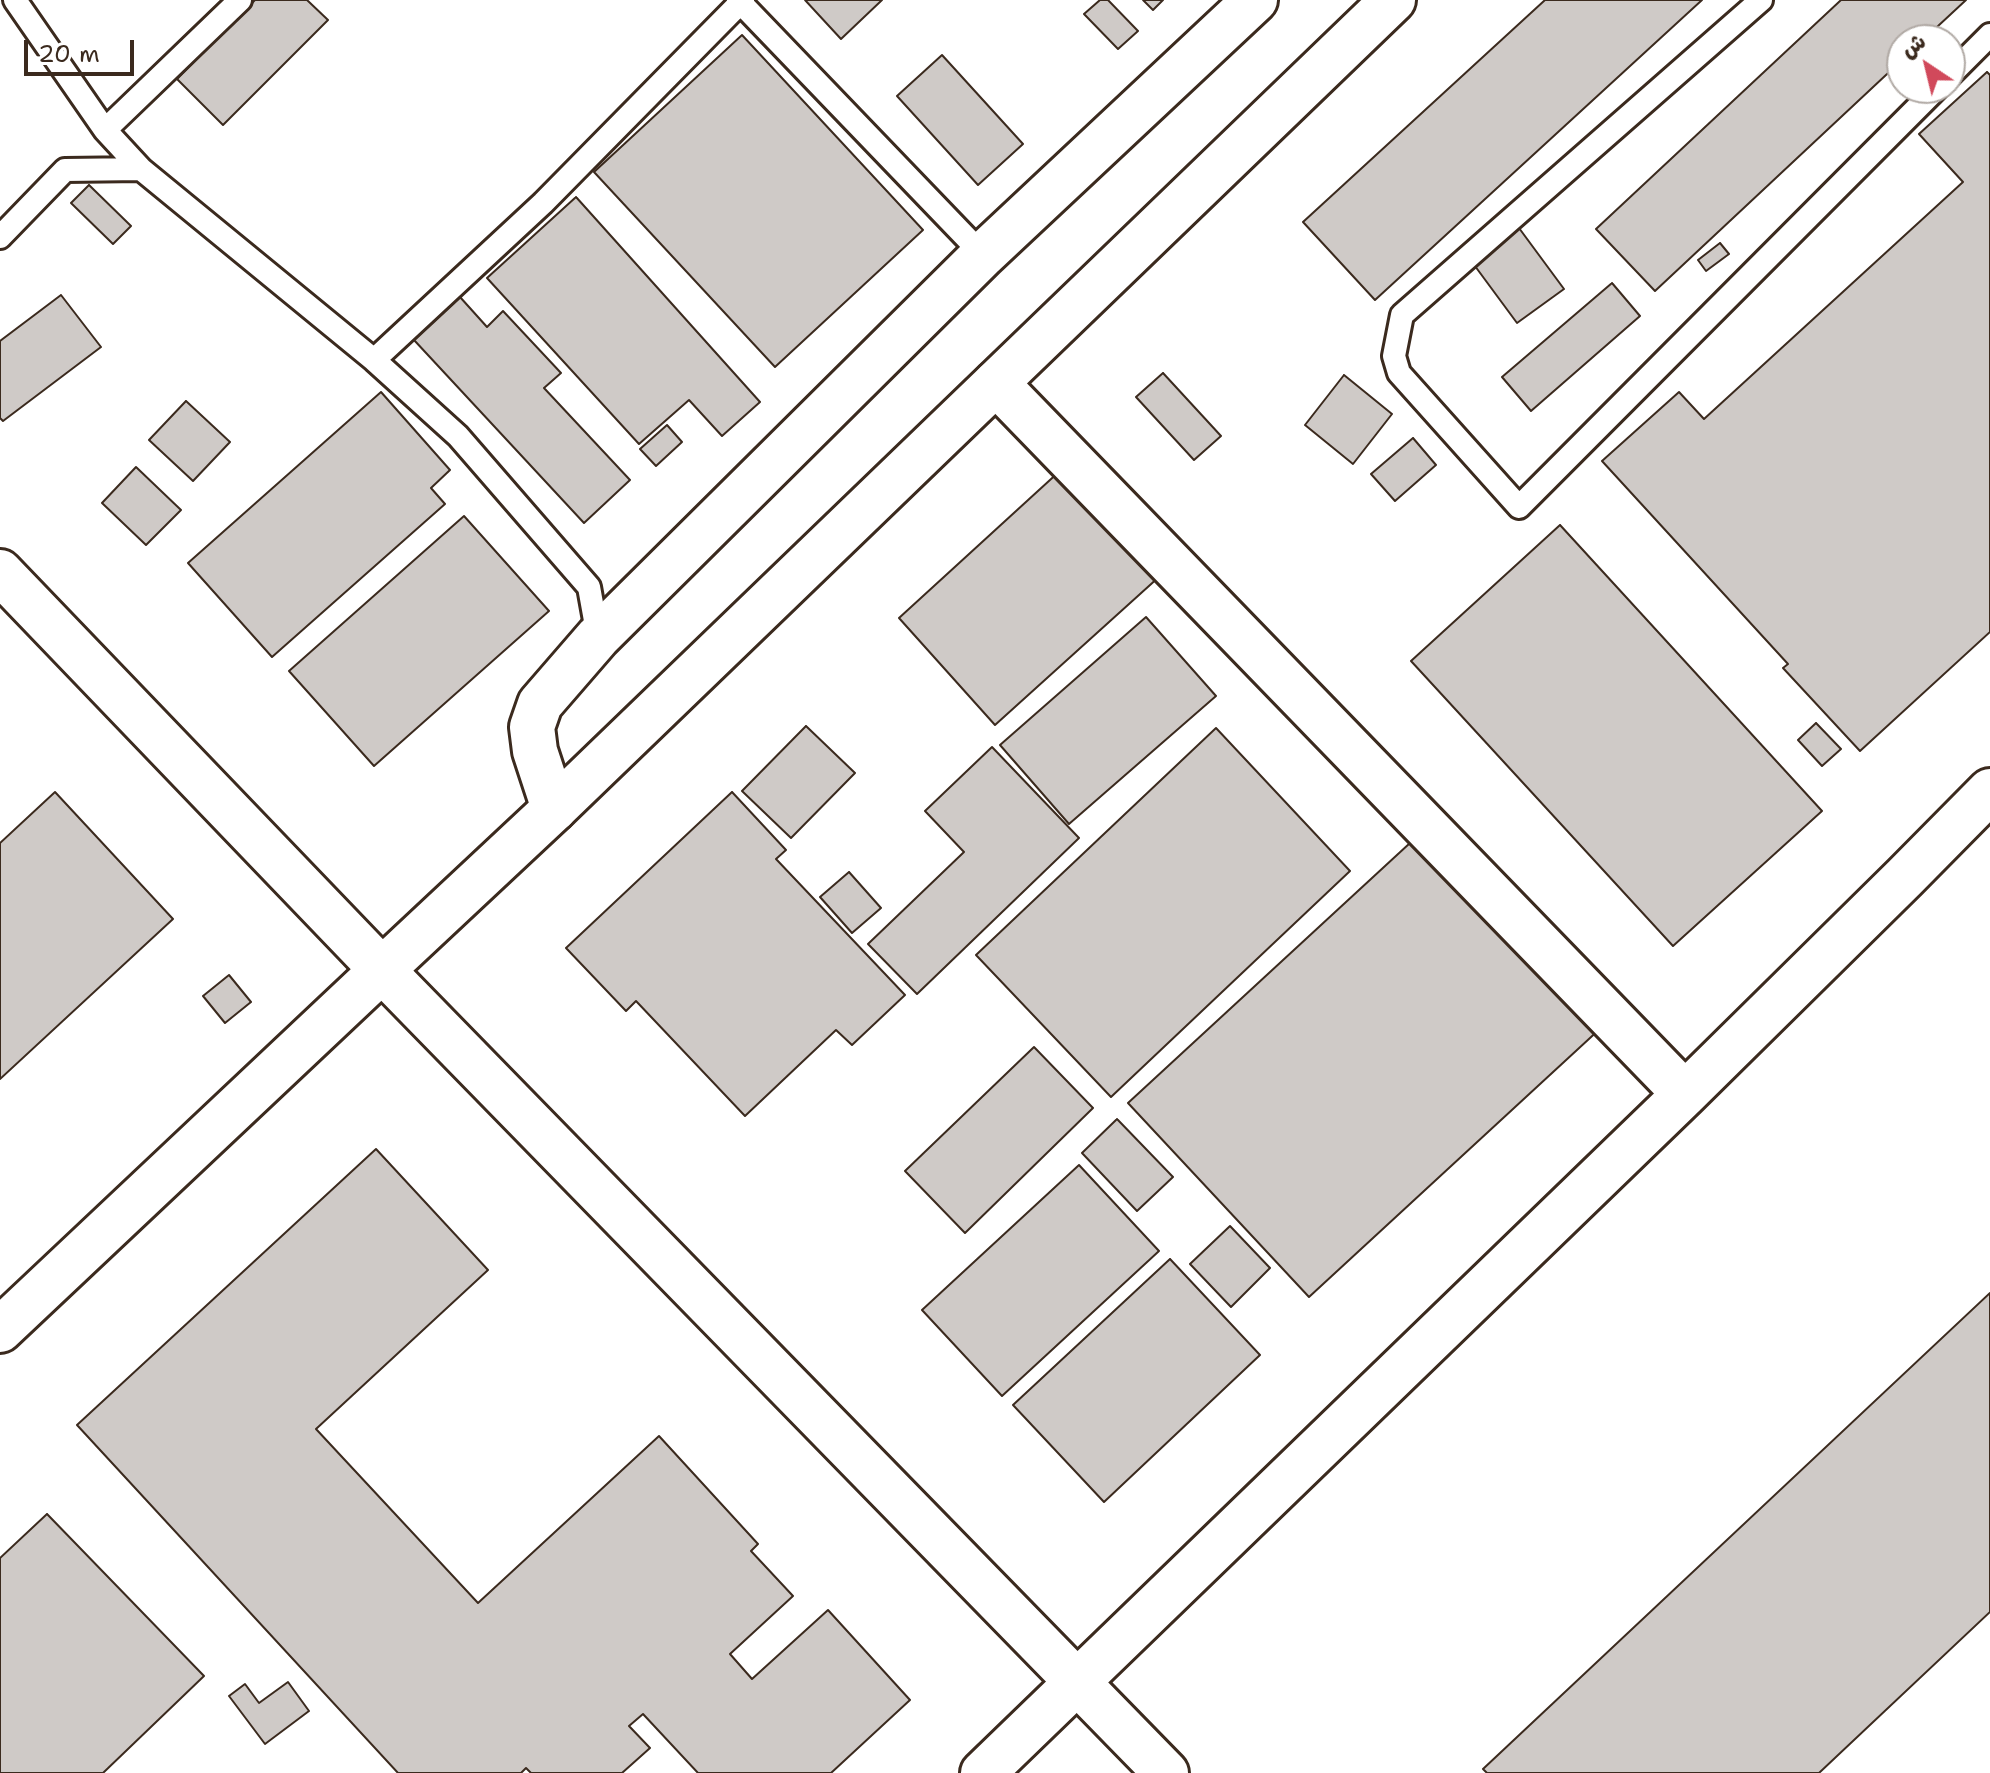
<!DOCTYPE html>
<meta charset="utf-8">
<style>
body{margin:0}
#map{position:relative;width:1990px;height:1773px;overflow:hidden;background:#fff;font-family:"Shantell Sans","Playpen Sans Arabic",sans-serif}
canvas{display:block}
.north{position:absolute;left:1886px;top:24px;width:80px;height:80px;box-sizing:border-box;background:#fff;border:2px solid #b1aaa5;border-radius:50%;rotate:325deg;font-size:22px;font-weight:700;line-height:32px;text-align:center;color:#3b2a1e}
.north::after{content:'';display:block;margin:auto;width:28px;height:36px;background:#d1495b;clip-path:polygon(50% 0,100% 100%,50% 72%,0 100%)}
.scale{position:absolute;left:24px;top:40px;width:110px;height:36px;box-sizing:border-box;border:4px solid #3b2a1e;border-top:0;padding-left:10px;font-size:24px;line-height:28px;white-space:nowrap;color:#3b2a1e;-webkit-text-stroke:6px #fff;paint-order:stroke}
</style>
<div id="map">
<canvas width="1990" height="1773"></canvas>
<div class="north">ش</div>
<div class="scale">20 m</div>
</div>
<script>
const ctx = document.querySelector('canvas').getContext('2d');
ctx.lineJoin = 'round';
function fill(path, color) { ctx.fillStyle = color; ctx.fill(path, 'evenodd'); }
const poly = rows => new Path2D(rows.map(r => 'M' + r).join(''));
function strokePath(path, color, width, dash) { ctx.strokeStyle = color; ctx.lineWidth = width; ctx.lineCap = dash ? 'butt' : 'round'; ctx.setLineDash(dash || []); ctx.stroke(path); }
const building = poly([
 [255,0,307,0,328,20,223,125,177,79,255,0],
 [805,0,882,0,841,39,805,0],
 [1100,0,1108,0,1138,31,1118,49,1084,14,1100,0],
 [1143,0,1163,0,1153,10,1143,0],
 [1545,0,1702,0,1375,300,1303,222,1545,0],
 [1841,0,1966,0,1923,40,1902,40,1902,60,1655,291,1596,229,1841,0],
 [742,35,923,230,775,367,594,172,742,35],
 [942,55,1023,144,978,185,897,96,942,55],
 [1987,72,1990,75,1990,632,1860,751,1783,668,1788,664,1602,461,1679,392,1704,419,1963,182,1919,134,1987,72],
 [89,185,131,226,113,244,71,203,89,185],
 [576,197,760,402,722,436,689,400,639,444,487,278,576,197],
 [1519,228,1564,289,1517,323,1472,262,1519,228],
 [1720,243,1729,254,1706,271,1698,260,1720,243],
 [1612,283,1640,316,1531,411,1502,377,1612,283],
 [61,295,101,347,3,421,0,418,0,341,61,295],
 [460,297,487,327,503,311,561,373,544,388,630,480,584,523,414,340,460,297],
 [1163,373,1221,436,1194,460,1136,397,1163,373],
 [1344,375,1392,414,1353,464,1305,425,1344,375],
 [381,392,450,470,431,488,445,504,272,657,188,563,381,392],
 [186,401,230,442,193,481,149,440,186,401],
 [667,425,682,442,656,466,640,449,667,425],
 [1413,438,1436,465,1395,501,1371,474,1413,438],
 [136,467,181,510,146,545,102,503,136,467],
 [1062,469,1160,576,995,725,899,618,1062,469],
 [464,516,549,611,374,766,289,671,464,516],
 [1560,525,1822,811,1673,946,1411,661,1560,525],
 [1146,617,1216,696,1069,824,1000,745,1146,617],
 [1816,723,1841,749,1822,766,1798,740,1816,723],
 [806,726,855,773,791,838,742,791,806,726],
 [1216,728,1350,871,1111,1097,976,955,1216,728],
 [992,747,1079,838,917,994,868,944,964,852,925,811,992,747],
 [55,792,173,919,0,1079,0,843,55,792],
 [732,792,786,850,776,859,905,995,852,1045,836,1030,745,1116,636,1001,626,1011,566,948,732,792],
 [1423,831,1603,1026,1309,1297,1128,1103,1423,831],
 [849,872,881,908,852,933,820,897,849,872],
 [229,975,251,1002,225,1023,203,996,229,975],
 [1034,1047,1093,1108,965,1233,905,1171,1034,1047],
 [1117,1119,1173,1177,1137,1211,1082,1153,1117,1119],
 [376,1149,488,1270,316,1429,478,1603,659,1436,758,1544,751,1551,793,1596,730,1654,752,1679,828,1610,910,1700,831,1773,698,1773,643,1714,629,1726,650,1748,622,1773,531,1773,526,1768,521,1773,398,1773,77,1425,376,1149],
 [1079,1165,1159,1251,1002,1396,922,1310,1079,1165],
 [1230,1226,1270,1268,1231,1307,1190,1264,1230,1226],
 [1170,1259,1260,1355,1104,1502,1013,1405,1170,1259],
 [1990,1293,1990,1612,1819,1773,1487,1773,1483,1769,1990,1293],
 [47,1514,204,1676,103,1773,0,1773,0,1558,47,1514],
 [288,1682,309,1711,265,1744,229,1696,245,1684,259,1703,288,1682]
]);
fill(building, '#cfcac7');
strokePath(building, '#3b2a1e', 2);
const lane = poly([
 [15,0,105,130,141,169,374,360,458,436,589,587,598,637],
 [738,0,983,255],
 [1761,0,1402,315,1394,356,1399,373,1519,507,1937,88],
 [1950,75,1990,35],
 [105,130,240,0],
 [0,237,65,170,141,169],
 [374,360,543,203,743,0]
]);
const street = poly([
 [996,383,1685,1094],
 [554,809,535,751,532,727,540,704,598,637,983,255,1255,0],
 [0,1330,382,970],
 [983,1773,1685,1094,1905,877,1990,791]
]);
const secondary = poly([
 [0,572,382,970,1166,1773],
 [382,970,554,809,1393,0]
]);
strokePath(lane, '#3b2a1e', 28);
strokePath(street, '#3b2a1e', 50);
strokePath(secondary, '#3b2a1e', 50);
strokePath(lane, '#fff', 22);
strokePath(street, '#fff', 44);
strokePath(secondary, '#fff', 44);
</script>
